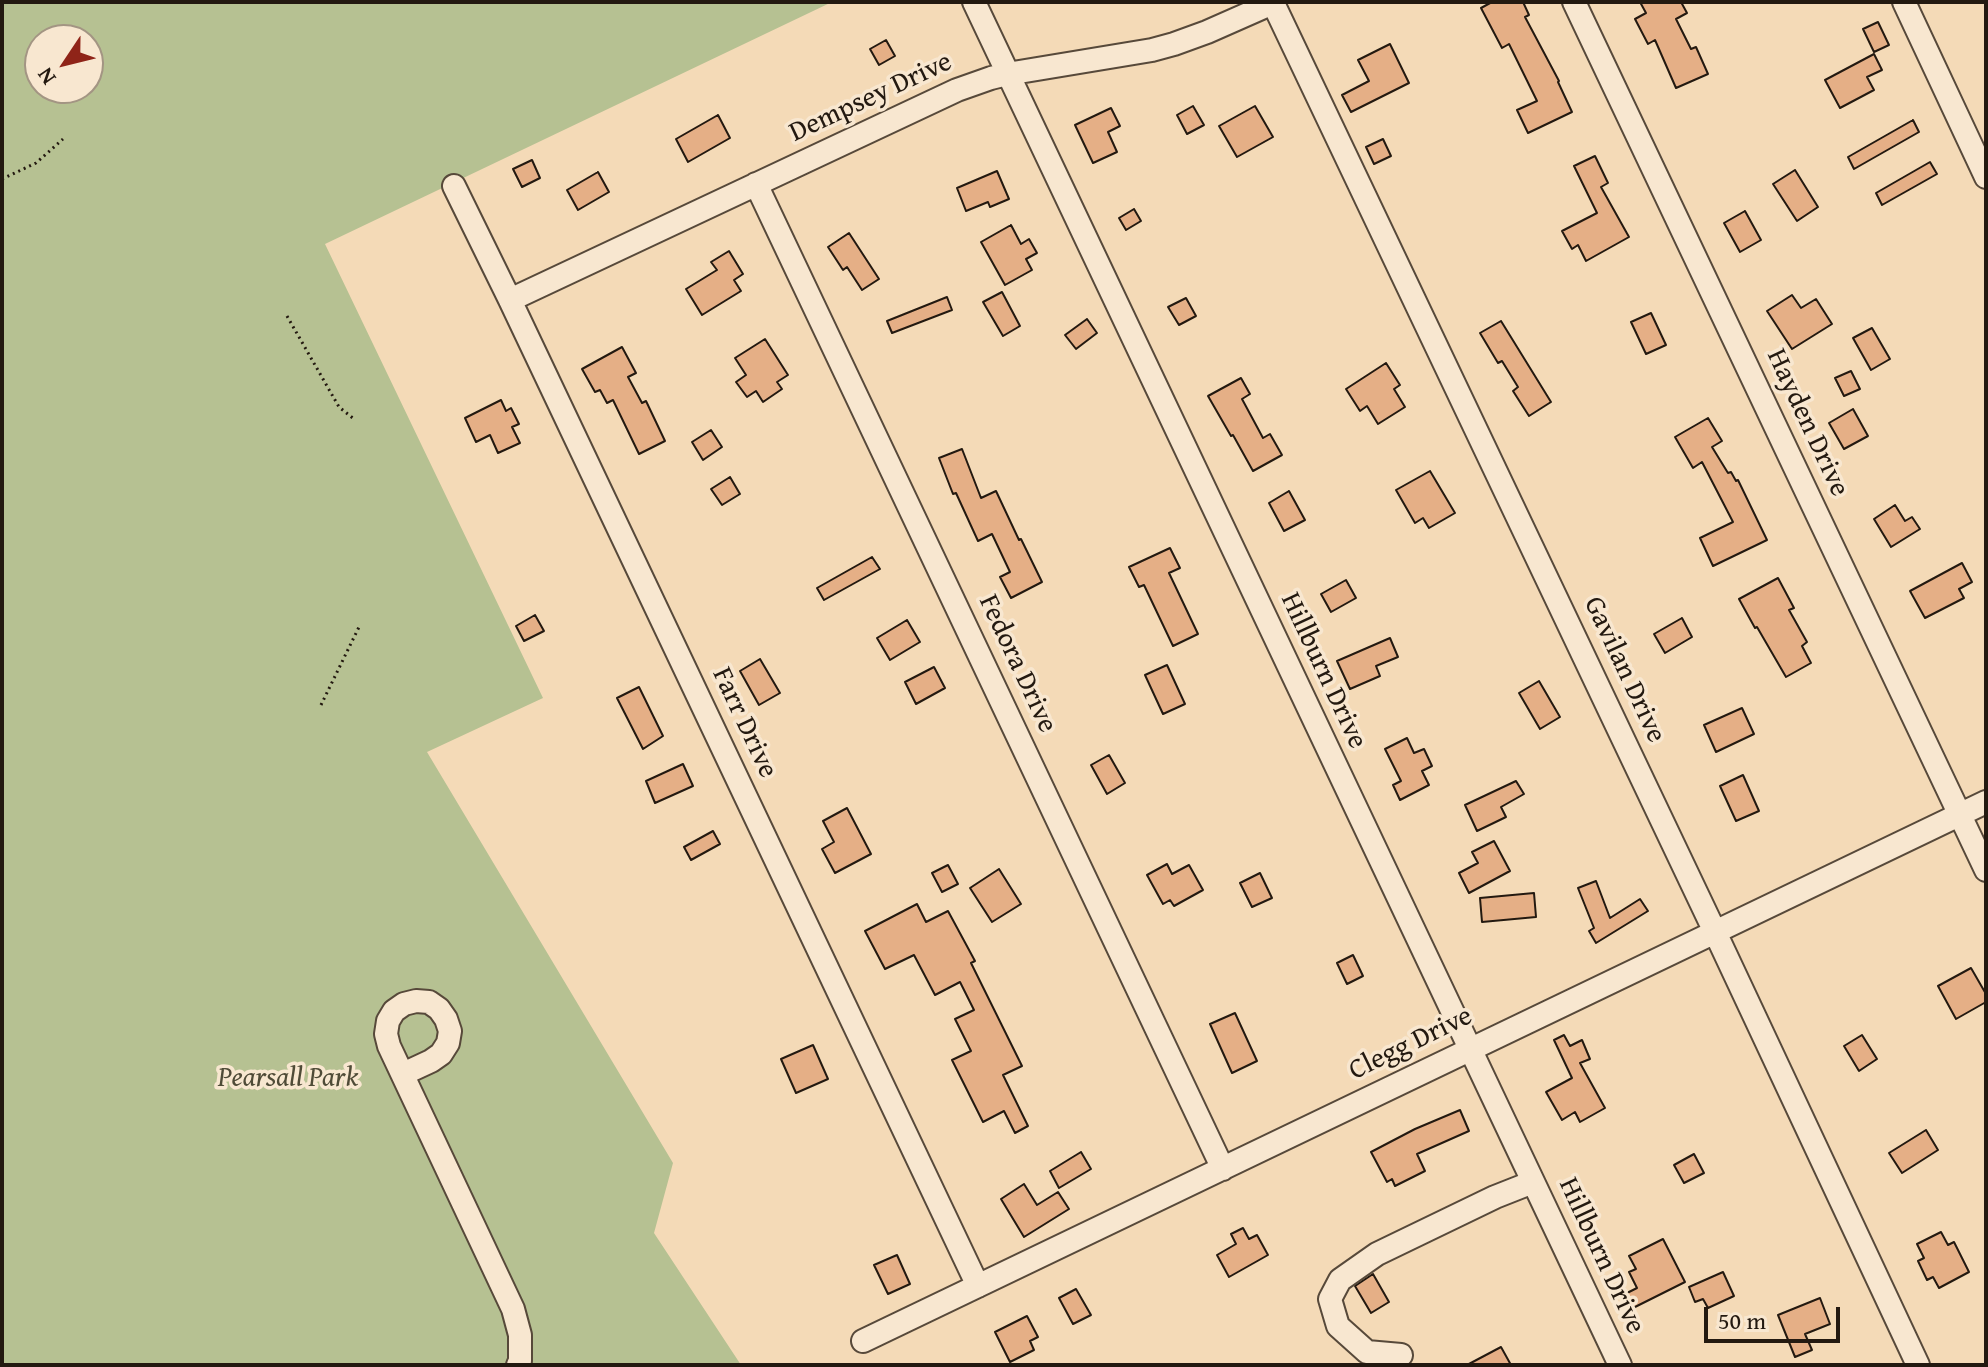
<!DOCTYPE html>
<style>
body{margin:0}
#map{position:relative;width:1988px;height:1367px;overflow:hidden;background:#f4dab7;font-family:"Gentium Book Plus",serif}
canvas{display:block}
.frame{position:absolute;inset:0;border:4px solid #231910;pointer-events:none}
.north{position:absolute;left:24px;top:24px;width:80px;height:80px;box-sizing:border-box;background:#f8e7d0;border:2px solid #a39583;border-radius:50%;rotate:235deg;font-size:22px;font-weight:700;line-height:32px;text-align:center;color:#231910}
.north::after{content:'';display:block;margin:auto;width:28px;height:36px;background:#8f2418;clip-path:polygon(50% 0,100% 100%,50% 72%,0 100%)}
.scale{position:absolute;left:1704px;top:1307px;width:136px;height:36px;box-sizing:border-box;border:4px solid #231910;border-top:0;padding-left:10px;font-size:24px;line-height:28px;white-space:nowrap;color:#231910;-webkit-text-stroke:6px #f8e7d0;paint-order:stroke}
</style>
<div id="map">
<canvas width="1988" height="1367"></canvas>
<div class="frame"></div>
<div class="north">N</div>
<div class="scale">50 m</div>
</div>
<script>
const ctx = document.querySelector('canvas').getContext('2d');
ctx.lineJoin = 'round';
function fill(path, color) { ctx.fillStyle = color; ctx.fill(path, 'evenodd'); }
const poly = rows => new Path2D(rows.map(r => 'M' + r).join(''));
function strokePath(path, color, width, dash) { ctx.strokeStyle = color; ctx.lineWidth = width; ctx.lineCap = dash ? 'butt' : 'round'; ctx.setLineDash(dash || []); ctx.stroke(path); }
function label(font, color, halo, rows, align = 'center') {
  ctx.font = font + ' "Gentium Book Plus",serif'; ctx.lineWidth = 7; ctx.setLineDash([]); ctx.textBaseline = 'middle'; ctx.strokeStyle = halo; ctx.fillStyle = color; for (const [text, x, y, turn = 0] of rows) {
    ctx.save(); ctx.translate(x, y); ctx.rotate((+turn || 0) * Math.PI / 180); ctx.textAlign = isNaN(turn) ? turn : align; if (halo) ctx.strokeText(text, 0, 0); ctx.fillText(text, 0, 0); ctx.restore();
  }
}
fill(poly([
 [2,2,832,2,325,244,543,698,427,752,673,1163,654,1233,741,1365,2,1365],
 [40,40,88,40,88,88,40,88]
]), '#b6c192');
const building = poly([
 [1492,2,1523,2,1529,15,1525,17,1559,81,1558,82,1572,112,1528,133,1517,110,1537,101,1509,44,1502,48,1481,8,1492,2],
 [1640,2,1681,2,1687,13,1676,19,1691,49,1696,47,1708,74,1676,88,1655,40,1648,44,1635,19,1646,13,1640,2],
 [1878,22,1889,45,1874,52,1863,29,1878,22],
 [886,40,895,56,879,65,870,49,886,40],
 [1390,44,1409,83,1351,112,1342,95,1369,81,1358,60,1390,44],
 [1874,54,1882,70,1867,77,1874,90,1840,108,1825,80,1874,54],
 [1193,106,1204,125,1187,134,1177,115,1193,106],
 [1255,106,1273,137,1237,157,1219,126,1255,106],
 [1111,108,1120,126,1108,132,1117,152,1093,163,1075,125,1111,108],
 [718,115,730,138,688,162,676,139,718,115],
 [1913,120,1919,132,1854,169,1848,157,1913,120],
 [1383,139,1391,156,1374,164,1366,147,1383,139],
 [1595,156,1608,183,1601,187,1629,237,1586,261,1578,245,1572,249,1562,231,1597,213,1574,166,1595,156],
 [532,160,540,178,522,187,513,169,532,160],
 [1930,162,1937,174,1882,205,1876,193,1930,162],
 [1795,170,1818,207,1797,221,1773,184,1795,170],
 [997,171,1009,199,990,207,988,202,966,211,957,188,997,171],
 [598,172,609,192,578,210,567,190,598,172],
 [1134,209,1141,221,1126,230,1119,218,1134,209],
 [1745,211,1761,240,1740,252,1724,223,1745,211],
 [1011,225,1021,244,1029,239,1037,253,1026,259,1032,270,1005,285,981,242,1011,225],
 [849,233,879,279,862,290,847,267,843,270,828,247,849,233],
 [729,251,743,274,734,280,741,291,702,315,686,289,717,270,711,262,729,251],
 [1002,292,1020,326,1003,336,983,302,1002,292],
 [1792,295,1801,308,1816,299,1832,324,1792,349,1767,311,1792,295],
 [947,297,952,310,892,333,887,321,947,297],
 [1186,298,1196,316,1179,325,1168,307,1186,298],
 [1651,313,1666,345,1646,354,1631,322,1651,313],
 [1087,319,1097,333,1076,349,1065,335,1087,319],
 [1501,321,1551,402,1529,416,1513,391,1518,387,1502,361,1498,363,1480,333,1501,321],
 [1872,328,1890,359,1871,370,1853,338,1872,328],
 [765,339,788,375,777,382,782,389,763,402,756,391,747,397,736,382,746,375,735,358,765,339],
 [622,347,636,373,628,377,642,403,646,401,665,441,639,454,613,400,607,403,600,390,595,392,582,369,622,347],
 [1386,363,1400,385,1394,389,1405,407,1378,424,1367,406,1360,411,1346,389,1386,363],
 [1851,371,1860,389,1844,396,1835,378,1851,371],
 [1241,378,1250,394,1242,399,1263,438,1270,434,1282,455,1253,471,1233,435,1231,436,1208,396,1241,378],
 [501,400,506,411,511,408,519,424,512,427,520,443,498,453,490,435,476,442,465,418,501,400],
 [1853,409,1868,436,1844,449,1829,423,1853,409],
 [1708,418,1722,441,1712,447,1728,473,1731,472,1736,481,1738,480,1767,540,1713,566,1700,538,1733,522,1702,462,1693,468,1675,437,1708,418],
 [711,430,722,447,703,460,692,442,711,430],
 [962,449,981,498,996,491,1019,540,1021,539,1042,582,1011,598,1000,577,1010,572,992,534,978,541,956,493,953,494,939,458,962,449],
 [1430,471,1455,513,1429,528,1423,518,1415,523,1396,490,1430,471],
 [730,477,740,494,722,505,711,489,730,477],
 [1289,491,1305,520,1284,531,1269,503,1289,491],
 [1895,505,1905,521,1912,517,1920,529,1891,547,1874,519,1895,505],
 [1170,548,1180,568,1169,573,1198,634,1173,646,1144,585,1139,587,1129,567,1170,548],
 [872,557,880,569,824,600,817,588,872,557],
 [1962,563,1972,582,1959,589,1964,598,1925,618,1910,591,1962,563],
 [1778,578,1794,608,1789,610,1807,642,1802,646,1811,663,1786,677,1757,627,1755,628,1739,599,1778,578],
 [1346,580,1356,598,1331,612,1321,594,1346,580],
 [535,615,544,631,524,641,516,626,535,615],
 [1682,618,1692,637,1665,653,1654,634,1682,618],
 [907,620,920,642,890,660,877,638,907,620],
 [1390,638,1398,657,1376,666,1380,676,1350,689,1337,661,1390,638],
 [760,659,780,693,759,705,740,671,760,659],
 [1167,665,1185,704,1163,714,1145,675,1167,665],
 [934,667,945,688,916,704,905,682,934,667],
 [1539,681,1560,717,1540,729,1519,693,1539,681],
 [639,687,663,736,643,749,617,698,639,687],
 [1742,708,1754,734,1716,752,1704,725,1742,708],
 [1407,738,1414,753,1424,749,1432,766,1422,771,1429,785,1400,800,1393,785,1401,781,1385,749,1407,738],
 [1109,755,1125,783,1107,794,1091,765,1109,755],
 [683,764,693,786,655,803,646,781,683,764],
 [1743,775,1759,811,1736,821,1720,786,1743,775],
 [1516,781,1524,794,1501,807,1506,817,1477,831,1465,805,1516,781],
 [847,808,871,854,835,873,822,849,834,842,823,821,847,808],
 [713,831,720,844,691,860,684,847,713,831],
 [1494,841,1510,871,1469,893,1459,873,1478,863,1472,852,1494,841],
 [1167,864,1172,874,1189,865,1203,890,1174,906,1170,900,1163,904,1147,875,1167,864],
 [948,865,958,884,942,892,932,873,948,865],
 [999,869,1021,904,992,922,970,888,999,869],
 [1260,873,1272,898,1252,907,1240,883,1260,873],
 [1596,881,1610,918,1640,899,1648,911,1596,943,1589,931,1594,928,1578,888,1596,881],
 [1534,893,1536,917,1482,922,1480,898,1534,893],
 [917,904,926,922,948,911,975,961,971,963,1022,1066,1003,1075,1028,1126,1015,1133,1004,1111,983,1122,952,1060,971,1051,955,1019,974,1010,960,982,935,995,914,955,885,969,865,931,917,904],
 [1353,955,1363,976,1347,984,1337,963,1353,955],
 [1971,968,1986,994,1986,1002,1956,1019,1938,986,1971,968],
 [1235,1013,1257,1061,1232,1073,1210,1024,1235,1013],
 [1564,1035,1570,1046,1582,1040,1590,1059,1580,1063,1605,1108,1580,1122,1575,1112,1562,1120,1546,1092,1572,1078,1554,1040,1564,1035],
 [1862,1035,1877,1059,1859,1071,1844,1046,1862,1035],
 [813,1045,828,1079,796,1093,781,1059,813,1045],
 [1460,1110,1469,1131,1417,1154,1425,1171,1395,1186,1392,1179,1387,1182,1371,1152,1415,1129,1460,1110],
 [1926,1130,1938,1150,1902,1173,1889,1153,1926,1130],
 [1081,1152,1091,1169,1059,1188,1050,1171,1081,1152],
 [1694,1154,1704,1173,1684,1183,1674,1165,1694,1154],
 [1024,1184,1037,1205,1058,1192,1069,1209,1024,1237,1001,1199,1024,1184],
 [1243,1228,1249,1239,1257,1235,1268,1255,1229,1277,1217,1255,1236,1244,1231,1234,1243,1228],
 [1941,1232,1948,1245,1954,1242,1969,1272,1939,1288,1933,1277,1927,1280,1918,1261,1924,1258,1917,1244,1941,1232],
 [1663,1239,1685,1282,1633,1308,1625,1294,1637,1288,1629,1272,1636,1269,1629,1256,1663,1239],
 [897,1255,910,1284,888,1294,874,1265,897,1255],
 [1723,1272,1734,1296,1708,1308,1703,1299,1695,1302,1689,1287,1723,1272],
 [1373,1274,1389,1302,1371,1313,1355,1286,1373,1274],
 [1076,1289,1091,1315,1073,1324,1059,1298,1076,1289],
 [1820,1298,1830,1324,1805,1334,1812,1350,1795,1357,1778,1315,1820,1298],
 [1027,1316,1038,1337,1030,1341,1034,1350,1010,1362,995,1332,1027,1316],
 [1501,1347,1511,1365,1467,1365,1501,1347]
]);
fill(building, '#e5af86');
strokePath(building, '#231910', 2);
const minor = poly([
 [974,2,1620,1365],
 [1574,2,1986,870],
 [1904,2,1986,177],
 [1273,3,1715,932,1918,1365],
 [756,184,1223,1169],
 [454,186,510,300,978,1286],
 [510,300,957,90,991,78,1007,74,1152,50,1174,44,1207,32,1275,2],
 [403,1074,431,1061,441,1054,448,1043,450,1031,446,1019,439,1009,429,1002,416,1001,404,1004,394,1011,388,1021,386,1034,389,1046,513,1309,520,1335,520,1361,518,1365],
 [863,1341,1986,802],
 [1401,1355,1367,1352,1338,1326,1330,1299,1340,1280,1377,1254,1495,1197,1533,1182]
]);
strokePath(minor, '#57493a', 26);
strokePath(poly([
 [2,179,36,163,63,139],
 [287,316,339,407,354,419],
 [321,705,359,627]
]), '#231910', 3, [2, 4]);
strokePath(minor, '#f8e7d0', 22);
label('28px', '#231910', '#f8e7d0', [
 ["Dempsey Drive",871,98,-25],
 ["Hayden Drive",1807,423,65],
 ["Fedora Drive",1017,664,65],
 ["Gavilan Drive",1624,670,65],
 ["Hillburn Drive",1323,671,65],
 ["Farr Drive",744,723,65],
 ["Clegg Drive",1411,1044,-26],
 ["Hillburn Drive",1601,1256,65]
]);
label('italic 28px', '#4f4b37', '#f8e7d0', [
 ["Pearsall Park",288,1079]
]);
</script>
